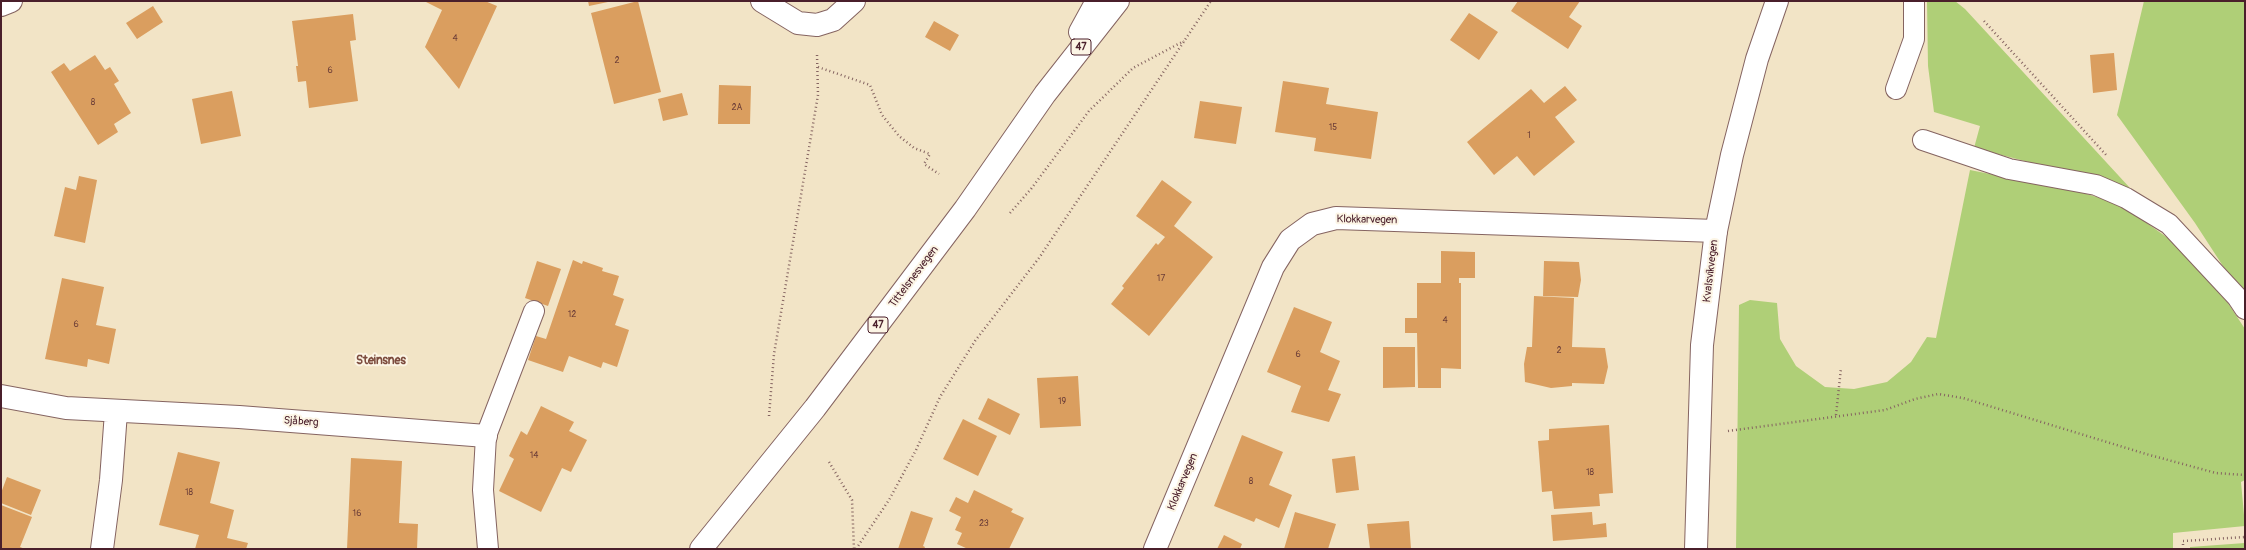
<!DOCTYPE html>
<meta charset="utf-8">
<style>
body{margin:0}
#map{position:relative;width:2246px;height:550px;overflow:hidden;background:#f2e4c6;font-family:Pangolin,sans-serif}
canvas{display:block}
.frame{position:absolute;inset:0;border:2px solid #4a1f2b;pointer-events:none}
</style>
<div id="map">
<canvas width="2246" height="550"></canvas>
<div class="frame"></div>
</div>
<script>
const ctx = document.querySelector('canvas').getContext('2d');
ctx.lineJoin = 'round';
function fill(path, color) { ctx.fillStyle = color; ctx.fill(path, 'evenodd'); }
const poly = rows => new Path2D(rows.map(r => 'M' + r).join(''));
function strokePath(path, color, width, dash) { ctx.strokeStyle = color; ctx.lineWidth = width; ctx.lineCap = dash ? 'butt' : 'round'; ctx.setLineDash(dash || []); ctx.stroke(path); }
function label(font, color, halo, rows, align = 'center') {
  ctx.font = font + ' Pangolin,sans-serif'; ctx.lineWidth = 4; ctx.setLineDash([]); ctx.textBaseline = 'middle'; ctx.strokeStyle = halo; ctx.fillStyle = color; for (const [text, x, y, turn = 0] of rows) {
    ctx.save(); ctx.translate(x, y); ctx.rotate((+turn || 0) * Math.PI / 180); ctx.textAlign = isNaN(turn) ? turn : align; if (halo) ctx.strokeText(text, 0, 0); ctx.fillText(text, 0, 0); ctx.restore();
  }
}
fill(poly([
 [1927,1,1955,1,1965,9,2130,188,1974,148,1980,126,1934,112,1928,66],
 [2144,1,2245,1,2245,300,2195,223,2117,115],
 [1970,170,2080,192,2120,204,2172,241,2228,303,2245,329,2245,480,2241,482,2245,526,2173,533,2173,549,1736,549,1739,305,1750,300,1777,303,1780,339,1796,366,1825,387,1854,389,1887,382,1911,362,1927,337,1936,338],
 [2245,543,2245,549,2190,549,2190,547]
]), '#afcf77');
fill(poly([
 [424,1,485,1,497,6,459,89,425,47,442,10],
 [588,1,608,1,608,2,589,6],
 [638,1,661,92,614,104,591,13],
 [1518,1,1580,1,1569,17,1582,26,1568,49,1511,11],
 [153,6,163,22,137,39,126,23],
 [1469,13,1498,32,1479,60,1450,40],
 [353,14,356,40,350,41,358,101,309,108,306,81,298,82,296,66,298,66,292,21],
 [934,21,959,35,950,51,925,37],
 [2114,53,2117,90,2093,93,2090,55],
 [95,55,105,70,110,67,119,81,114,84,131,113,114,124,118,132,98,145,51,72,64,63,70,71],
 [1283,81,1329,88,1326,104,1378,112,1371,159,1314,151,1316,138,1275,132],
 [719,85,751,86,750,124,718,124],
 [1565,86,1577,100,1555,117,1575,142,1534,176,1517,156,1494,175,1467,142,1531,89,1544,103],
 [232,91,241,136,201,144,192,99],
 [682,93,688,115,663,121,658,99],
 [1200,101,1242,107,1236,144,1194,138],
 [79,176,97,180,85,243,54,236,65,187,76,190],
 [1162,180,1192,202,1174,226,1213,257,1149,336,1111,304,1124,288,1122,286,1156,243,1158,245,1165,237,1136,216],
 [1441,251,1475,252,1475,278,1459,278,1459,283,1461,283,1461,369,1441,368,1441,388,1418,388,1417,333,1405,333,1405,318,1417,318,1417,283,1441,283],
 [573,260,582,264,583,261,603,268,602,271,619,276,613,295,624,299,615,325,629,330,617,367,603,362,601,368,569,356,563,372,528,360,536,336,546,339],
 [537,261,561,269,548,306,525,298],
 [1544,261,1579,262,1581,280,1578,297,1543,296],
 [62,278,104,287,96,325,116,329,109,364,88,359,87,367,45,359],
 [1534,296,1574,298,1572,347,1605,348,1608,367,1604,384,1572,383,1572,386,1551,388,1525,382,1524,364,1527,347,1532,347],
 [1294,307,1332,322,1320,352,1340,361,1328,390,1341,394,1329,422,1291,412,1301,386,1267,372],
 [1383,347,1415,347,1415,387,1383,388],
 [1078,376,1081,426,1040,428,1037,378],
 [988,398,1020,414,1010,435,978,419],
 [541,406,574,422,569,431,587,440,571,472,562,468,541,512,499,491,514,459,509,456,521,431,527,435],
 [963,419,997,436,978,476,943,459],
 [1609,425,1613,493,1599,494,1600,506,1554,509,1552,491,1542,492,1538,441,1549,440,1549,429],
 [1242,435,1283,452,1269,485,1292,495,1279,528,1256,518,1254,522,1214,506],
 [178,452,220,462,210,503,234,510,227,538,248,543,246,549,195,549,199,535,159,525],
 [1355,456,1359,490,1336,493,1332,459],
 [351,458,402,461,399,523,418,524,417,549,347,549],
 [7,477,41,490,31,515,1,503,1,493],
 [974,490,1013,509,1011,512,1024,518,1009,549,968,549,957,544,962,533,955,530,961,517,949,511,956,497,968,503],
 [1,505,32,517,20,547,25,549,1,549],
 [911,511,933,518,923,546,925,547,924,549,898,549],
 [1295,512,1336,524,1328,549,1284,549],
 [1592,512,1593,525,1606,523,1607,537,1553,541,1551,515],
 [1409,521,1411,549,1370,549,1367,524],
 [1224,535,1242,544,1240,549,1217,549]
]), '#da9e5f');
const service = poly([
 [1896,89,1914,39,1914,1],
 [1923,140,2009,169,2096,185,2126,198,2169,224,2237,297,2245,309],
 [488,549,483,490,486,436,534,311]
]);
const minor = poly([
 [762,1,798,23,817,25,833,20,854,1],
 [1,5,11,1],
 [1,396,66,408,239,417,486,436],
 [102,549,111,480,116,412],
 [1155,549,1273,267,1290,240,1312,224,1336,218,1716,231]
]);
const secondary = poly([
 [1696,549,1702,345,1716,231,1732,155,1757,59,1777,1]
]);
const primary = poly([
 [1080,32,1097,1],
 [701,549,815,408,965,209,1045,94,1118,1]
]);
strokePath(service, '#856461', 22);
strokePath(minor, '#856461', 24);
strokePath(secondary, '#856461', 24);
strokePath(primary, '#856461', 24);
strokePath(poly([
 [1984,21,2108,157],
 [818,67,870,85,882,115,899,136,914,148,930,154,924,164,939,174],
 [1010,213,1031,189,1089,111,1133,68,1184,41],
 [1836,415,1841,368],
 [769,416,774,354,818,95,817,54],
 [1728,431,1885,410,1915,399,1938,394,1963,398,2146,454,2216,473,2245,475],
 [829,462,852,500,854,549],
 [856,549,889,500,916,450,940,397,975,341,1039,258,1211,1],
 [2183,549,2183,541,2245,537]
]), '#856461', 2.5, [1, 3]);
strokePath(service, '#fff', 20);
strokePath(minor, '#fff', 22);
strokePath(secondary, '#fff', 22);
strokePath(primary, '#fff', 22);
label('9px', '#6e3f38', null, [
 ["4",455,39],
 ["2",617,61],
 ["6",330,71],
 ["8",93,103],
 ["2A",737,108],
 ["15",1333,128],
 ["1",1529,136],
 ["17",1161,279],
 ["12",572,315],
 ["4",1445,321],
 ["6",76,325],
 ["2",1559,351],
 ["6",1298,355],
 ["19",1062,402],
 ["14",534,456],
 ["18",1590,473],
 ["8",1251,482],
 ["18",189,493],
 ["16",357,514],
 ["23",984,524]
]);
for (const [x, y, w] of [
 [1081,47,20],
 [878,325,20]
]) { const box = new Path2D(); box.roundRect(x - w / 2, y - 8, w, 16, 3); ctx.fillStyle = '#fcf5e5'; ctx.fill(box); strokePath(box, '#4a1f2b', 1); }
label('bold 10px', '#4a1f2b', null, [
 ["47",1081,47],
 ["47",878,325]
]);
label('11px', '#4a1f2b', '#fcf5e5', [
 ["Klokkarvegen",1367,220,1],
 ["Kvalsvikvegen",1711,271,-83],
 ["Tittelsnesvegen",914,277,-53],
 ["Sjåberg",301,422,4],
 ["Klokkarvegen",1183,482,-67]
]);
label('bold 12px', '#7c4b3d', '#fcf5e5', [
 ["Steinsnes",381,361]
]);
</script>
